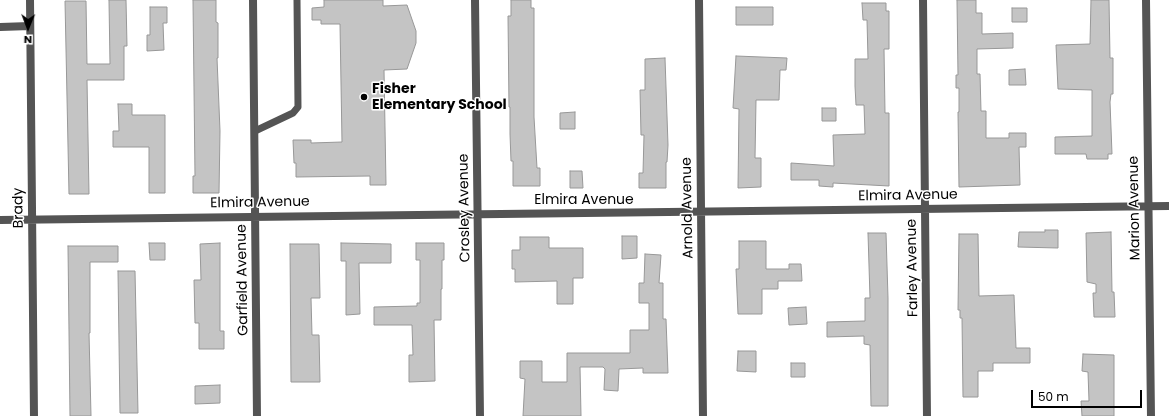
<!DOCTYPE html>
<style>
body{margin:0}
#map{position:relative;width:1169px;height:416px;overflow:hidden;background:#fff;font-family:Poppins,sans-serif}
canvas{display:block}
.north{position:absolute;left:8px;top:8px;width:40px;height:40px;-webkit-text-stroke:3px #fff;paint-order:stroke;rotate:181deg;font-size:11px;font-weight:700;line-height:16px;text-align:center;color:#000}
.north::after{content:'';display:block;margin:auto;width:14px;height:18px;background:#000;clip-path:polygon(50% 0,100% 100%,50% 72%,0 100%)}
.scale{position:absolute;left:1031px;top:390px;width:111px;height:18px;box-sizing:border-box;border:2px solid #000;border-top:0;padding-left:5px;font-size:12px;line-height:14px;white-space:nowrap;color:#000;-webkit-text-stroke:3px #fff;paint-order:stroke}
</style>
<div id="map">
<canvas width="1169" height="416"></canvas>
<div class="north">N</div>
<div class="scale">50 m</div>
</div>
<script>
const ctx = document.querySelector('canvas').getContext('2d');
ctx.lineJoin = 'round';
function fill(path, color) { ctx.fillStyle = color; ctx.fill(path, 'evenodd'); }
const poly = rows => new Path2D(rows.map(r => 'M' + r).join(''));
function strokePath(path, color, width, dash) { ctx.strokeStyle = color; ctx.lineWidth = width; ctx.lineCap = dash ? 'butt' : 'round'; ctx.setLineDash(dash || []); ctx.stroke(path); }
function label(font, color, halo, rows, align = 'center') {
  ctx.font = font + ' Poppins,sans-serif'; ctx.lineWidth = 3; ctx.setLineDash([]); ctx.textBaseline = 'middle'; ctx.strokeStyle = halo; ctx.fillStyle = color; for (const [text, x, y, turn = 0] of rows) {
    ctx.save(); ctx.translate(x, y); ctx.rotate((+turn || 0) * Math.PI / 180); ctx.textAlign = isNaN(turn) ? turn : align; if (halo) ctx.strokeText(text, 0, 0); ctx.fillText(text, 0, 0); ctx.restore();
  }
}
const building = poly([
 [109,0,126,0,127,46,124,46,124,80,87,80,89,194,69,194,65,1,86,1,87,64,110,64,109,0],
 [193,0,216,0,216,22,218,23,218,58,217,58,220,131,219,193,193,193,193,176,195,176,193,0],
 [324,0,383,0,383,6,407,5,416,31,416,43,407,69,384,70,386,185,370,185,370,176,296,177,296,163,294,163,293,140,311,140,311,143,342,142,340,24,321,24,321,20,312,20,312,8,324,7,324,0],
 [511,0,531,0,531,8,534,8,534,117,537,168,540,168,540,186,513,186,513,161,511,161,510,134,510,107,509,107,508,16,511,16,511,0],
 [957,0,976,0,976,13,982,13,982,34,1013,33,1013,48,977,49,977,74,980,74,981,111,986,111,986,138,1009,138,1009,133,1026,133,1026,147,1019,147,1020,185,959,187,958,112,959,112,959,88,956,88,956,75,958,75,957,0],
 [1091,0,1109,0,1110,58,1113,58,1113,94,1111,94,1110,102,1112,154,1108,154,1108,159,1087,159,1086,154,1055,154,1055,137,1092,136,1092,90,1058,89,1056,45,1090,44,1091,0],
 [862,3,886,3,886,11,889,11,889,49,884,49,885,113,889,113,889,186,833,183,833,187,819,186,819,180,791,180,791,163,834,166,833,135,865,134,864,105,856,105,855,86,855,59,868,59,867,20,863,20,862,3],
 [150,7,167,7,167,23,163,23,164,50,147,51,147,35,150,35,150,7],
 [736,7,773,7,773,25,736,25,736,7],
 [1012,8,1027,8,1027,22,1012,22,1012,8],
 [736,56,787,58,786,70,780,70,779,100,756,100,755,158,761,158,761,187,738,188,739,109,733,108,736,56],
 [665,58,668,145,667,162,666,162,666,188,639,188,639,173,643,173,644,135,641,135,640,90,645,90,645,59,665,58],
 [1025,69,1026,85,1009,85,1009,70,1025,69],
 [118,104,132,104,132,115,165,115,165,193,149,193,149,147,113,147,113,131,119,131,118,104],
 [822,108,836,108,836,121,822,121,822,108],
 [575,112,575,129,560,129,560,113,575,112],
 [570,171,582,171,583,188,570,188,570,171],
 [1045,230,1058,230,1058,248,1018,247,1019,232,1045,232,1045,230],
 [1111,232,1112,292,1114,292,1115,317,1094,317,1093,293,1096,293,1096,284,1087,282,1086,233,1111,232],
 [868,233,886,233,888,298,888,406,871,406,870,345,864,344,864,336,827,337,827,322,865,321,865,298,870,298,868,233],
 [959,234,978,234,979,296,1014,295,1016,348,1030,348,1030,363,993,363,993,371,978,371,978,397,963,397,962,318,960,318,960,310,958,310,959,234],
 [622,236,637,236,637,258,622,259,622,236],
 [520,237,549,237,549,248,583,248,583,278,573,278,573,304,557,304,557,281,515,282,515,269,512,269,512,250,520,250,520,237],
 [739,241,766,241,766,269,789,269,789,264,801,264,802,281,778,281,778,289,762,289,762,314,738,314,736,269,739,269,739,241],
 [149,243,165,243,165,260,150,260,149,243],
 [220,243,220,331,224,331,224,349,199,349,199,323,195,323,194,280,201,280,200,244,220,243],
 [341,243,391,244,391,263,359,263,360,314,346,315,346,261,341,261,341,243],
 [416,243,444,243,444,260,442,260,442,289,441,289,441,320,434,320,435,381,409,382,409,355,413,355,412,325,374,325,374,307,417,306,417,303,420,303,420,260,416,260,416,243],
 [290,244,319,244,320,298,311,298,312,335,319,335,320,382,291,382,290,244],
 [68,246,118,246,118,262,90,262,90,333,89,333,91,416,70,416,68,246],
 [645,254,661,255,659,283,663,283,663,319,666,319,668,373,643,373,643,368,619,369,618,391,604,390,605,369,603,367,580,367,581,416,523,416,525,379,520,378,520,361,542,361,542,382,567,382,567,353,630,353,630,330,649,330,649,303,639,303,639,283,644,283,645,254],
 [118,271,135,271,138,413,120,413,118,271],
 [806,307,807,324,789,325,788,308,806,307],
 [738,351,756,351,756,372,737,371,738,351],
 [1083,354,1114,355,1114,416,1082,416,1081,401,1089,401,1088,372,1082,371,1083,354],
 [791,363,805,363,805,377,791,377,791,363],
 [220,385,220,403,195,404,195,386,220,385]
]);
fill(building, '#c4c4c4');
strokePath(building, '#989898', 1);
strokePath(poly([
 [255,131,293,113,298,107,297,0]
]), '#545454', 7);
strokePath(poly([
 [30,0,34,416],
 [253,0,257,416],
 [475,0,480,416],
 [699,0,703,416],
 [923,0,927,416],
 [1146,0,1151,416],
 [0,27,30,26],
 [0,220,1169,206]
]), '#545454', 8);
for (const [x, y, r, color] of [
 [364,97,4,"#000"]
]) { const dot = new Path2D(); dot.arc(x, y, r, 0, 2 * Math.PI); ctx.fillStyle = color; ctx.fill(dot); strokePath(dot, '#fff', 1.5); }
label('bold 14px', '#000', '#fff', [
 ["Fisher",372,89],
 ["Elementary School",372,105]
], 'left');
label('14px', '#000', '#fff', [
 ["Elmira Avenue",908,196,-1],
 ["Elmira Avenue",584,200],
 ["Elmira Avenue",260,203,-1],
 ["Brady",19,208,-91],
 ["Crosley Avenue",465,208,-91],
 ["Arnold Avenue",688,208,-91],
 ["Marion Avenue",1135,208,-91],
 ["Farley Avenue",913,268,-91],
 ["Garfield Avenue",243,280,-91]
]);
</script>
